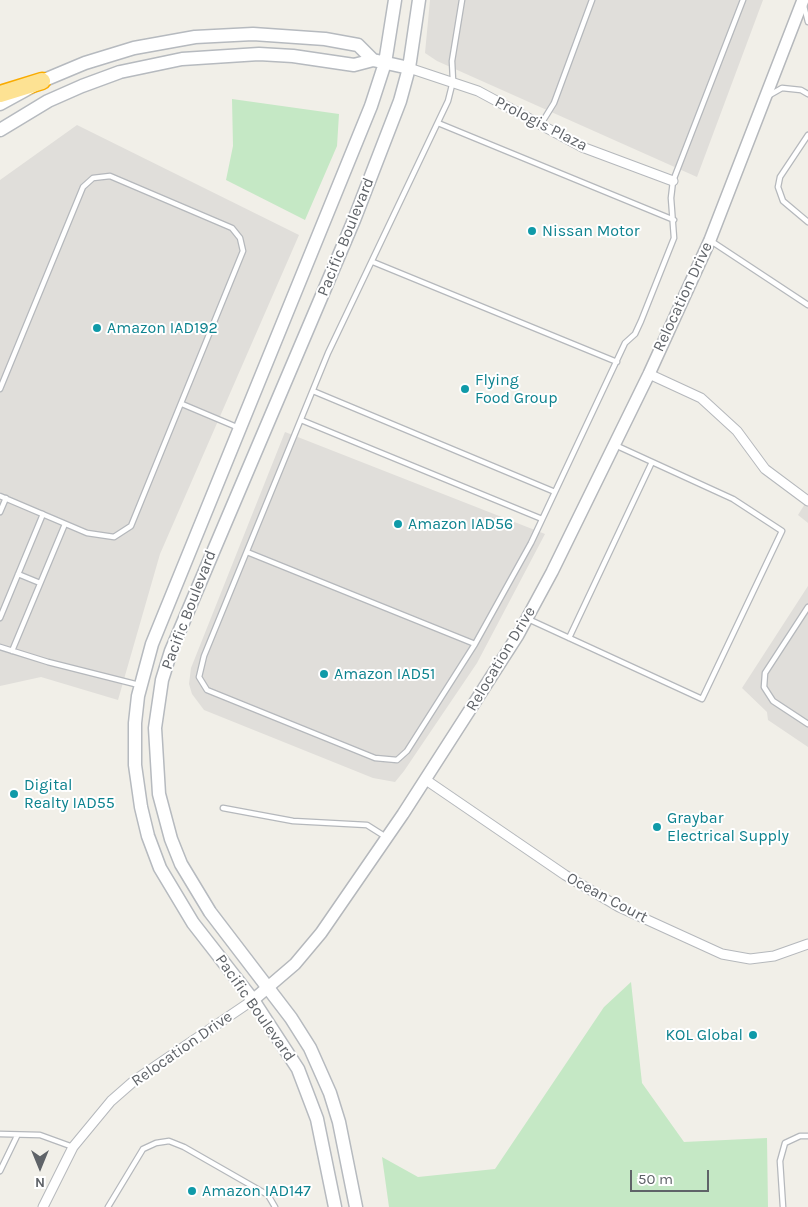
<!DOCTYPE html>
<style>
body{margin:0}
#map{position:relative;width:808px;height:1207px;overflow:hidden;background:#f1efe8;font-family:Karla,sans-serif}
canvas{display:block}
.north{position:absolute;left:15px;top:1142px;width:50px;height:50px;-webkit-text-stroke:4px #fff;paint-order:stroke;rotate:180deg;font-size:14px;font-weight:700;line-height:20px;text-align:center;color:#5f6368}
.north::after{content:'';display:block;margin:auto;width:18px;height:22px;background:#5f6368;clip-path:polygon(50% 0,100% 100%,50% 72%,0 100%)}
.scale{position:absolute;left:630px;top:1170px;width:79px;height:22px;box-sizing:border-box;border:2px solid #5f6368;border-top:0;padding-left:6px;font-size:15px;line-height:18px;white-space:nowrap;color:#5f6368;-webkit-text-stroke:4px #fff;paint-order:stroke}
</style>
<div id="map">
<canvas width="808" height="1207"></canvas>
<div class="north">N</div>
<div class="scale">50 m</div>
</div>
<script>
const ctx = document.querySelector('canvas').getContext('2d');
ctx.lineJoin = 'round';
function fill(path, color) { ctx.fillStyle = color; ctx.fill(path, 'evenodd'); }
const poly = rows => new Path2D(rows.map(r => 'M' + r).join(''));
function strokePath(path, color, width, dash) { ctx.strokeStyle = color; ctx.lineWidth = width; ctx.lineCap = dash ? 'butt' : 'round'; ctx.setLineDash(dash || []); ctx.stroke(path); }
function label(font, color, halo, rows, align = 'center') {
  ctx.font = font + ' Karla,sans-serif'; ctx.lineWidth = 4; ctx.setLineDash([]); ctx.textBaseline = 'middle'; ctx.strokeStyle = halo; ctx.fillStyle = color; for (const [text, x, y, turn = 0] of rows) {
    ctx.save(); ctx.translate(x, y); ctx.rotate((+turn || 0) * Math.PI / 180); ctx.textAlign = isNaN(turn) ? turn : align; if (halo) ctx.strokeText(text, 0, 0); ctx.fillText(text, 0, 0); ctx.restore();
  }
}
fill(poly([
 [430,0,763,0,697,177,437,61,425,53],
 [77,125,299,235,160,554,118,700,41,677,0,686,0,180],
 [285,432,545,534,477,663,404,771,395,782,373,778,204,710,192,694,189,684,191,668],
 [808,499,808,523,798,515],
 [808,586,808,747,768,720,767,712,742,688]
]), '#e0deda');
fill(poly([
 [232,99,339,114,337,146,305,220,226,180,233,146],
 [631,982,642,1083,684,1142,767,1138,768,1207,389,1207,382,1157,418,1177,495,1169,604,1007]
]), '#c5e8c5');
const service = poly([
 [462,0,452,61,453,81,448,101,328,353,204,656,199,677,207,690,375,758,397,760,407,751,475,644,531,543,625,343,635,334,641,321,674,238,671,198,673,181,743,0],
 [804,6,808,22],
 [768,96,782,88,801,90,808,94],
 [438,123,674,220],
 [541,124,554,103,592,0],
 [808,135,780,177,778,187,783,201,808,222],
 [711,241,808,305],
 [373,262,617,362],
 [0,389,83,187,93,178,110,176,232,228,240,238,243,251,131,526,114,537,87,533,0,496],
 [313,391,555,492],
 [182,404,239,428],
 [301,420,542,519],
 [0,512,6,498],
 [247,552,475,644],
 [18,574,40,583],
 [808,607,765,673,764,687,773,701,808,724],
 [0,618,43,514],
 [528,619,702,699,782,531,733,499,615,445],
 [569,638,652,462],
 [0,647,48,662,139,685],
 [12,651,65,524],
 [223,808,293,821,367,825,386,837],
 [0,1134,40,1135,73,1147],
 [0,1171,17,1136],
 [108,1207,143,1149,156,1143,169,1141,184,1147,268,1195,275,1207],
 [783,1207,780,1161,785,1143,800,1136,808,1136]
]);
const minor = poly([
 [409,68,478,91,582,147,673,181],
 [649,374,701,398,737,431,765,469,808,501],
 [426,780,565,875,619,907,722,954,750,959,774,956,808,944],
 [43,1207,73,1147,111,1101,135,1080,253,1000]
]);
const tertiary = poly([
 [253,1000,295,964,321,933,403,814,518,635,552,572,649,374,710,240,803,0]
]);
const secondary = poly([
 [0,104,42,81,85,63,134,48,195,37,253,34,325,39,358,45,373,60],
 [0,130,48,101,82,86,120,72,182,59,259,54,293,56,354,65,373,60,409,68],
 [335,1207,317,1119,298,1069,253,1000,193,923,160,868,148,836,141,807,135,765,135,723,138,696,152,644,371,106,385,63,395,0],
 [356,1207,339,1122,330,1093,310,1048,291,1018,210,912,181,864,171,839,159,794,155,728,162,680,171,651,354,220,400,101,409,68,419,0]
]);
const motorway = poly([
 [0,94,42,81]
]);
strokePath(service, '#b5b8bc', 7);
strokePath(minor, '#b5b8bc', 11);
strokePath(tertiary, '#b5b8bc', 14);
strokePath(secondary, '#b6babf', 15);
strokePath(motorway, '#f9ab00', 19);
strokePath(service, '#fff', 4.5);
strokePath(minor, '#fff', 9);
strokePath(tertiary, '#fff', 11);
strokePath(secondary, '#fff', 12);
strokePath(motorway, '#fde293', 16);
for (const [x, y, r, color] of [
 [532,231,5,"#0f9aa8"],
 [97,328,5,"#0f9aa8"],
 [465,389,5,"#0f9aa8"],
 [398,524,5,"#0f9aa8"],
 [324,674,5,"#0f9aa8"],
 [14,794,5,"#0f9aa8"],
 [657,827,5,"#0f9aa8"],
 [753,1035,5,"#0f9aa8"],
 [192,1191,5,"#0f9aa8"]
]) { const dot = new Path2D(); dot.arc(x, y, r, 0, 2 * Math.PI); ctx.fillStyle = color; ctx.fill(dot); strokePath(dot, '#fff', 2); }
label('16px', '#5f6368', '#fff', [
 ["Prologis Plaza",541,124,27],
 ["Pacific Boulevard",346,237,-68],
 ["Relocation Drive",683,297,-65],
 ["Pacific Boulevard",189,610,-69],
 ["Relocation Drive",501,659,-59],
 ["Ocean Court",607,898,28],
 ["Pacific Boulevard",255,1008,55],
 ["Relocation Drive",182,1049,-35]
]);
label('16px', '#0d838f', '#fff', [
 ["Nissan Motor",542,231],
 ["Amazon IAD192",107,328],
 ["Flying",475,380],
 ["Food Group",475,398],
 ["Amazon IAD56",408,524],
 ["Amazon IAD51",334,674],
 ["Digital",24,785],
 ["Realty IAD55",24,803],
 ["Graybar",667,818],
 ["Electrical Supply",667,836],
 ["KOL Global",743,1035,"right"],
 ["Amazon IAD147",202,1191]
], 'left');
</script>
